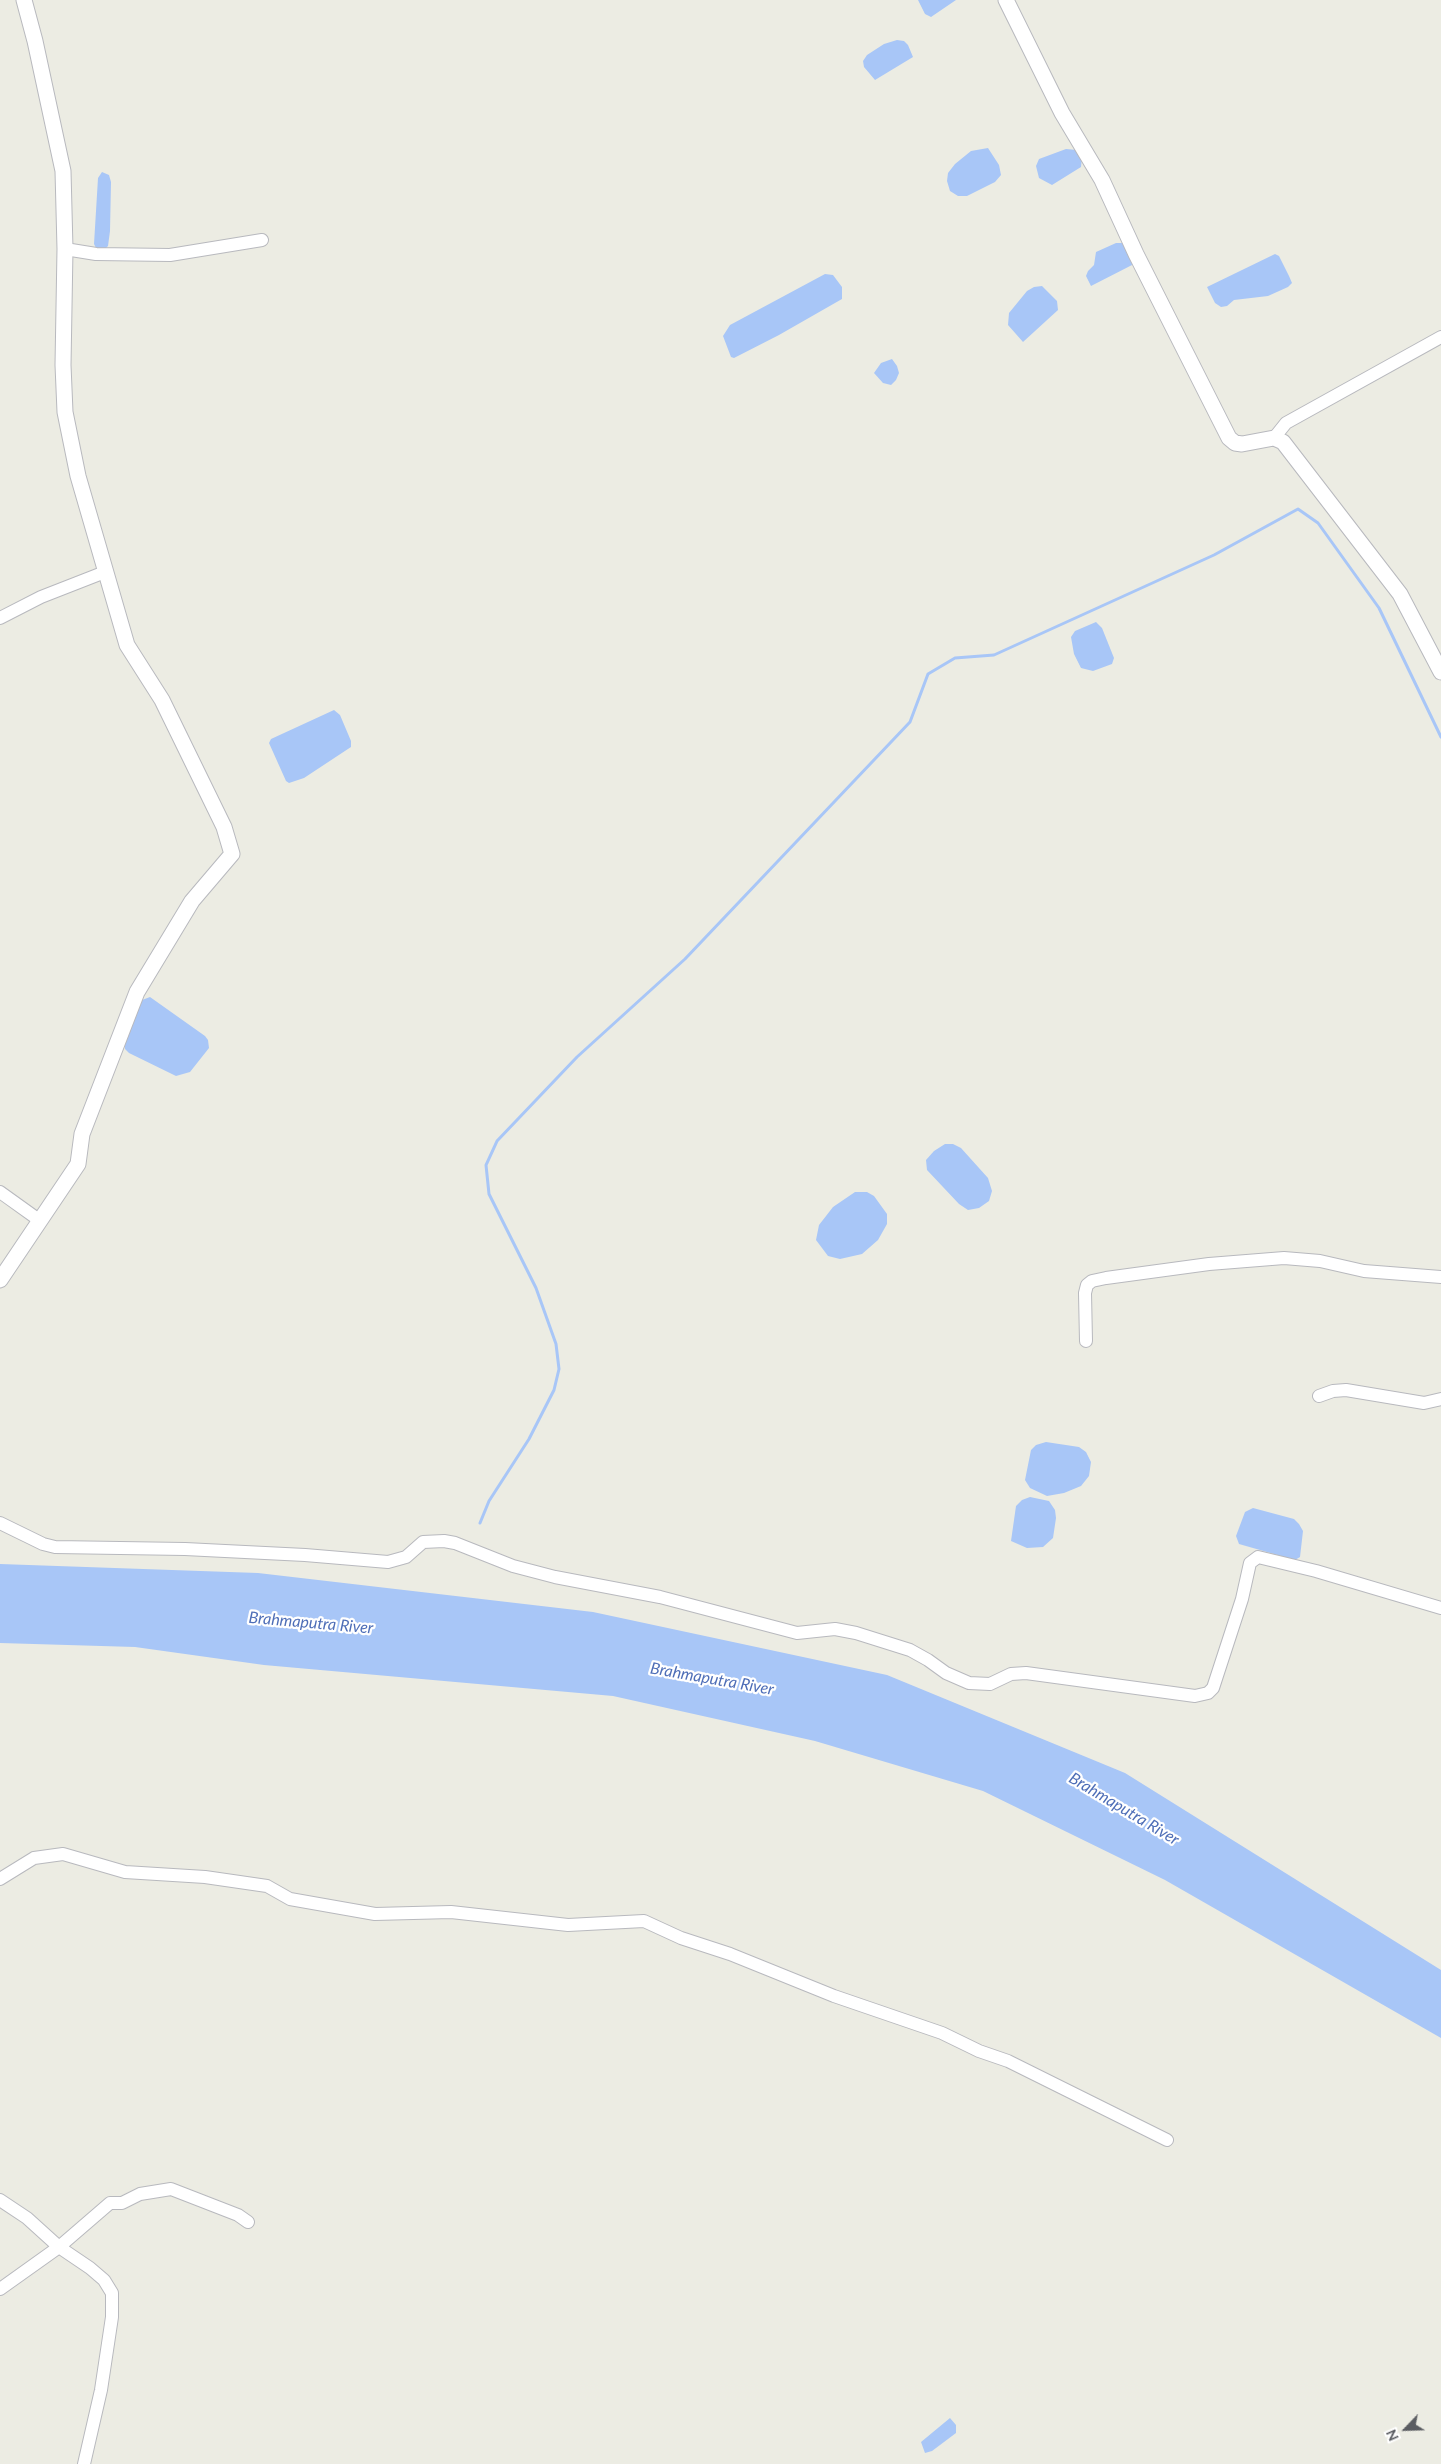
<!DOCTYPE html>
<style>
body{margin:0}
#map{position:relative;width:1441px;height:2464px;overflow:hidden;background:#ecece3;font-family:Lato,sans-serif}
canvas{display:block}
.north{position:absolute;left:1381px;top:2404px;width:50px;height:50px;-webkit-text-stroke:4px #fff;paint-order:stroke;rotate:246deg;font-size:14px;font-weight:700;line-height:20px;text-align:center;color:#5b5d62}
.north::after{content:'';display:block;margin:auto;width:18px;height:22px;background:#5b5d62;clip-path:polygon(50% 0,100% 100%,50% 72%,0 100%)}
</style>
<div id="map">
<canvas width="1441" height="2464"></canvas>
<div class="north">N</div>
</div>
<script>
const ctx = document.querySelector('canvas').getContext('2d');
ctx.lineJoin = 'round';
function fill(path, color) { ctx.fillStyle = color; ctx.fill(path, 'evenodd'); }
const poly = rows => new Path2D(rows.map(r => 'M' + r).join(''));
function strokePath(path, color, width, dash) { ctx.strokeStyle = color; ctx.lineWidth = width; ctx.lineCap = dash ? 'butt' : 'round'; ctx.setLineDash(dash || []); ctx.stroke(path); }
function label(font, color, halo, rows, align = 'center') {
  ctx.font = font + ' Lato,sans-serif'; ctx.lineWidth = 4.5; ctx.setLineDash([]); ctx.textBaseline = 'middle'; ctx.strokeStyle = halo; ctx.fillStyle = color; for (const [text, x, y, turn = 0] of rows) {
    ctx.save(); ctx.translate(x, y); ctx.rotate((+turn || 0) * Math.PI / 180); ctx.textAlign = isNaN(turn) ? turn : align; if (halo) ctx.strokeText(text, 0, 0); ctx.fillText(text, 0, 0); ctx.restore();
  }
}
fill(poly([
 [918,0,956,0,931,17,925,14],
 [897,40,904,41,908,45,913,57,875,80,864,67,863,61,867,55,884,44],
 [988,148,999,165,1001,175,995,182,967,196,958,196,950,191,947,181,948,173,955,164,971,151],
 [1066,149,1077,150,1082,157,1081,167,1052,185,1039,178,1036,166,1039,159],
 [102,172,109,175,111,182,110,231,108,246,105,249,97,250,94,244,98,178],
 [1116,243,1124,243,1134,264,1091,286,1086,276,1088,271,1094,265,1096,252],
 [1275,254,1279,256,1289,276,1292,283,1288,287,1268,296,1234,300,1227,306,1221,307,1215,303,1207,287],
 [825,274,833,275,842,287,842,299,779,335,734,358,731,357,723,336,730,325],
 [1042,286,1057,301,1058,310,1023,342,1008,325,1009,313,1027,291,1034,287],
 [892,359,897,366,899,373,896,380,891,385,883,383,874,373,881,363],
 [1096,622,1102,628,1114,658,1112,664,1093,671,1081,668,1074,654,1071,637,1075,631],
 [334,710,340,715,351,741,351,747,304,778,289,783,286,781,269,743,271,739],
 [150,997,205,1036,208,1040,209,1048,190,1072,176,1076,129,1053,125,1049,124,1041,142,1000],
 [945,1144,953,1144,961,1148,988,1178,992,1191,989,1201,979,1208,968,1210,959,1204,927,1170,926,1160,934,1151],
 [855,1192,867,1192,874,1196,887,1214,887,1224,878,1240,862,1254,840,1259,828,1256,816,1240,819,1225,833,1207],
 [1046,1442,1079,1447,1086,1452,1091,1462,1089,1476,1081,1486,1064,1493,1047,1496,1030,1488,1025,1480,1031,1450,1036,1445],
 [1030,1497,1049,1501,1055,1510,1056,1518,1053,1538,1043,1547,1027,1548,1011,1541,1016,1506,1022,1500],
 [1253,1508,1294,1519,1299,1524,1303,1531,1300,1557,1295,1560,1239,1544,1236,1536,1245,1512],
 [0,1564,258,1573,593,1612,887,1675,1125,1773,1441,1970,1441,2038,1165,1880,983,1791,815,1741,613,1696,264,1665,135,1647,0,1643],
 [950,2418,956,2425,956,2433,932,2451,925,2453,921,2442]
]), '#a8c6f7');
strokePath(poly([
 [480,1523,489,1501,529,1439,554,1390,559,1369,556,1344,536,1288,489,1194,486,1165,497,1141,577,1057,685,959,910,722,928,674,955,658,994,655,1214,555,1298,509,1318,523,1379,608,1441,737]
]), '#a8c6f7', 3);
const minor = poly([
 [65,249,96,254,170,255,262,240],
 [1274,438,1286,423,1441,337],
 [0,618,41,597,105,572],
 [0,1192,39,1220],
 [1086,1341,1085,1293,1087,1285,1092,1281,1106,1278,1209,1264,1284,1258,1320,1261,1364,1271,1441,1277],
 [1319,1396,1333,1391,1346,1390,1424,1403,1441,1399],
 [0,1523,43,1544,55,1547,185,1549,305,1555,388,1562,406,1557,423,1542,444,1541,455,1543,513,1566,555,1577,660,1597,797,1633,835,1629,856,1633,910,1650,928,1660,946,1673,969,1683,990,1684,1011,1674,1026,1673,1195,1696,1208,1693,1213,1688,1242,1599,1250,1563,1258,1557,1316,1571,1441,1608],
 [0,1879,34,1858,63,1854,125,1872,205,1877,267,1886,290,1899,375,1914,451,1912,568,1925,644,1921,681,1938,730,1954,834,1996,942,2033,979,2051,1008,2061,1167,2140],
 [0,2200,27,2218,59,2247,90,2268,104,2280,112,2293,112,2317,101,2390,84,2464],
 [0,2289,59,2247,110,2203,122,2203,140,2194,171,2189,238,2215,248,2222]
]);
const tertiary = poly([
 [1006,0,1062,113,1102,180,1136,254,1229,438,1235,443,1242,444,1274,438,1283,442,1400,594,1441,672],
 [0,1280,78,1164,82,1134,137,992,192,901,232,854,224,827,162,700,127,645,78,476,65,412,63,365,65,249,63,171,35,41,24,0]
]);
strokePath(minor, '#b8b9be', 14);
strokePath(tertiary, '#b8b9be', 17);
strokePath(minor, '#fff', 12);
strokePath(tertiary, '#fff', 15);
label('italic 16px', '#4e6eb7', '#fff', [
 ["Brahmaputra River",311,1623,5],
 ["Brahmaputra River",712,1679,10],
 ["Brahmaputra River",1124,1809,31]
]);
</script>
